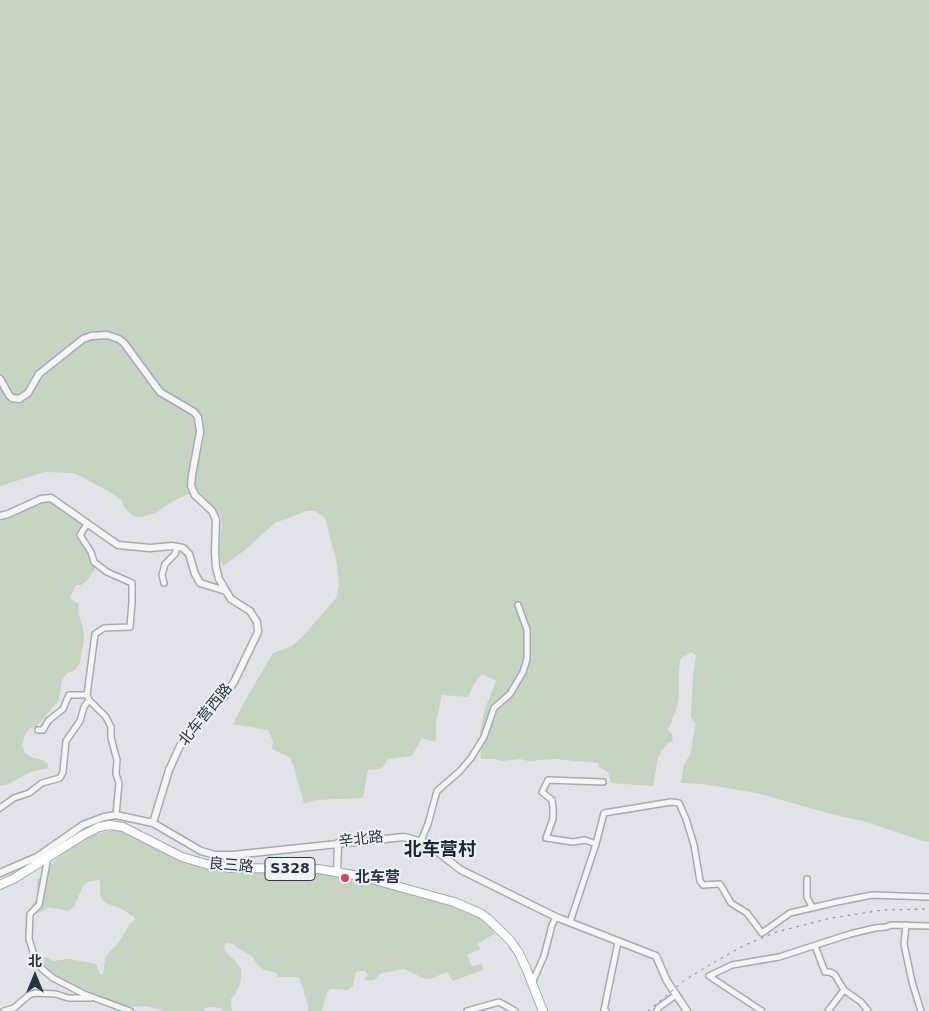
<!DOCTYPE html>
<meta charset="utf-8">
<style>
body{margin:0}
#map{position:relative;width:929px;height:1011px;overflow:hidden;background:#e0e4e9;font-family:"DejaVu Sans","Noto Sans SC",sans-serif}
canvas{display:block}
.north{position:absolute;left:10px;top:951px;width:50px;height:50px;-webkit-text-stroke:4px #eff3f7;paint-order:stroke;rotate:0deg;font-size:14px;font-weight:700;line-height:20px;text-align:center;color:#283341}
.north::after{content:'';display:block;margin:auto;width:18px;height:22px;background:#283341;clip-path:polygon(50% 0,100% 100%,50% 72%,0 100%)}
</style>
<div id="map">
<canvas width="929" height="1011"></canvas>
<div class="north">北</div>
</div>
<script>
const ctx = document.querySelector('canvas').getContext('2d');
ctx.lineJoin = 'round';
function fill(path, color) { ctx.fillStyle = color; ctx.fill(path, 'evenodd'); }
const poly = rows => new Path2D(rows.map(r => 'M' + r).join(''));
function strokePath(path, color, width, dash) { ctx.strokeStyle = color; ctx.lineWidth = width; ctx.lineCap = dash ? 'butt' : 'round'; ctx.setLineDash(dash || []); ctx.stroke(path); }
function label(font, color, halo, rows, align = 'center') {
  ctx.font = font + ' "DejaVu Sans","Noto Sans SC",sans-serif'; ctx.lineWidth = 4; ctx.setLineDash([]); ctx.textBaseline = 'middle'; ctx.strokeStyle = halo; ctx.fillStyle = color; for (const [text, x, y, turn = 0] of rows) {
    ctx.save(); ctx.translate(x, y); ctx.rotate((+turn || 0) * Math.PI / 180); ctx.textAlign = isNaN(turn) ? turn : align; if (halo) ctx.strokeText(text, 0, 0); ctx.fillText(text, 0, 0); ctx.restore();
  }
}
fill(poly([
 [0,0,929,0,929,842,919,840,867,822,835,815,756,793,704,784,681,783,684,765,691,752,695,724,691,717,693,676,696,655,691,652,681,658,679,668,679,696,677,708,668,730,672,734,673,741,667,744,662,750,658,758,653,786,611,783,608,772,599,767,598,763,554,759,528,761,520,759,502,761,495,759,481,759,480,734,482,722,486,706,496,681,482,674,474,684,468,697,442,695,436,722,436,742,422,738,412,756,388,759,384,766,379,769,368,770,363,798,316,800,304,804,293,764,289,757,272,749,273,741,268,730,233,724,243,704,273,653,292,646,303,636,337,597,339,584,336,559,325,518,315,511,307,511,275,523,245,550,223,566,219,555,222,524,220,515,200,493,187,495,175,500,155,513,142,517,133,516,125,509,121,500,113,494,84,478,73,473,45,472,0,486],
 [48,499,84,521,79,529,91,558,98,564,87,581,81,585,76,585,70,598,79,604,78,613,83,627,84,638,80,663,75,670,67,673,62,680,59,700,36,727,30,728,25,735,22,745,25,753,31,757,43,760,48,764,48,768,31,772,8,784,0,786,0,514],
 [117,829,199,866,331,873,374,883,463,910,474,914,489,924,493,929,494,934,477,944,480,949,467,955,472,966,482,964,483,970,453,981,447,972,430,979,423,978,404,969,381,973,374,980,365,981,365,978,368,975,365,971,361,971,356,972,353,986,348,990,331,989,327,992,322,1011,308,1011,308,1005,299,977,277,977,277,973,264,970,258,966,252,956,237,948,233,944,226,943,224,946,225,951,237,963,241,969,241,981,235,995,231,999,232,1011,224,1011,220,1008,211,1007,205,1008,203,1011,165,1011,145,1006,131,1007,117,1003,71,984,51,974,45,969,43,962,44,958,47,957,53,961,69,959,91,963,96,964,100,974,103,975,105,959,108,953,117,945,130,924,134,921,135,918,124,910,106,903,102,900,100,893,100,881,96,880,87,882,83,886,74,907,68,911,48,907,41,912,34,914,32,909,33,903,37,900,37,880,53,862,65,851,95,834]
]), '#c7d3c1');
const minor = poly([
 [164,583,162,575,165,564,175,554,177,547],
 [87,695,95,634,104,628,130,627,132,602,132,583,107,572,94,562,91,552,80,535,87,524],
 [38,730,43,730,48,721,63,709,69,695,87,695,89,700,106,717,111,727,111,738,117,760,116,774,119,783,116,815],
 [0,808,14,798,29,793,42,783,60,778,63,772,66,741,80,721,84,707,89,700],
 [421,841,428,824,437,791,460,771,471,758,484,737,494,708,510,694,523,672,527,659,527,630,518,605],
 [596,844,585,840,573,842,546,838,553,819,553,808,552,800,542,792,548,780,603,782],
 [48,857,39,905,30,914,29,939,34,955,41,968,53,978,84,994,130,1011],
 [807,879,807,897,812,907],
 [570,922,596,844,604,813,671,802,679,803,686,819,694,845,700,881,703,885,720,884,731,903,747,913,762,933,790,913,837,902,872,895,929,897],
 [906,925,904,944,912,982,921,1011],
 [815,946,825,972,830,972,835,975,844,990,861,1002,868,1011],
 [532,983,544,956,552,925,556,917],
 [4,1011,14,1008,29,995,35,993,56,994,68,998,91,998],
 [467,1011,499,1002,515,1011],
 [606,1011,604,1010,618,942],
 [657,1011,658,1008,676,995],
 [762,1011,709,976,732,965,779,957,850,934,875,928,886,927,891,925,929,926],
 [828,1011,844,990]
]);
const tertiary = poly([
 [0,379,9,395,12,398,19,399,28,393,39,374,83,339,91,336,107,335,119,339,124,343,160,392,194,412,198,417,200,432,192,475,191,486,195,495,212,511,216,520,215,552,216,567,219,579,226,591],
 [0,516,8,514,41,499,51,498,118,545,150,548,172,546,183,548,189,554,195,574,200,583,226,591,231,599,250,611,257,622,258,632,234,682,223,698,194,726,180,746,169,770,153,823],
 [337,872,338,843],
 [0,873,37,857,83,825,104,817,116,815,153,823,201,851,215,855,233,855,404,837,426,843,461,870,556,917,656,956,667,981,687,1011]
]);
const primary = poly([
 [0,885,15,878,83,835,99,827,110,825,123,827,182,857,206,864,231,868,318,869,360,876,454,902,480,913,487,918,510,940,519,953,526,968,543,1011]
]);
strokePath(minor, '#a5abb3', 8);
strokePath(tertiary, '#a5abb3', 9);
strokePath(primary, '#9fa9b5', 10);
strokePath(minor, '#f3f5f7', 5);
strokePath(tertiary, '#f3f5f7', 6);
strokePath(primary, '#fff', 8);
strokePath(poly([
 [648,1011,685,980,711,964,743,946,776,932,831,918,858,914,883,910,929,909]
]), '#798493', 1, [2.5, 5]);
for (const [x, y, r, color] of [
 [345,878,5,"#d2415f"]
]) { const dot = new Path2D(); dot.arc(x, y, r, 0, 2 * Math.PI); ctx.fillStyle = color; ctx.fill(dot); strokePath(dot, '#eff3f7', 2); }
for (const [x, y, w] of [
 [290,869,50]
]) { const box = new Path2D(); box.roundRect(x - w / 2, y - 11.5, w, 23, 4); ctx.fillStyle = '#eff3f7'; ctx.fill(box); strokePath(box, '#283341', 1); }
label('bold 14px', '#283341', null, [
 ["S328",290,869]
]);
label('15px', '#283341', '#eff3f7', [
 ["北车营西路",206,715,-51],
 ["辛北路",361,840,-7],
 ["良三路",231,866,5]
]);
label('bold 15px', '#283341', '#eff3f7', [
 ["北车营",355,878]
], 'left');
label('bold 18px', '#1a2432', '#eff3f7', [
 ["北车营村",440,850]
]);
</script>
